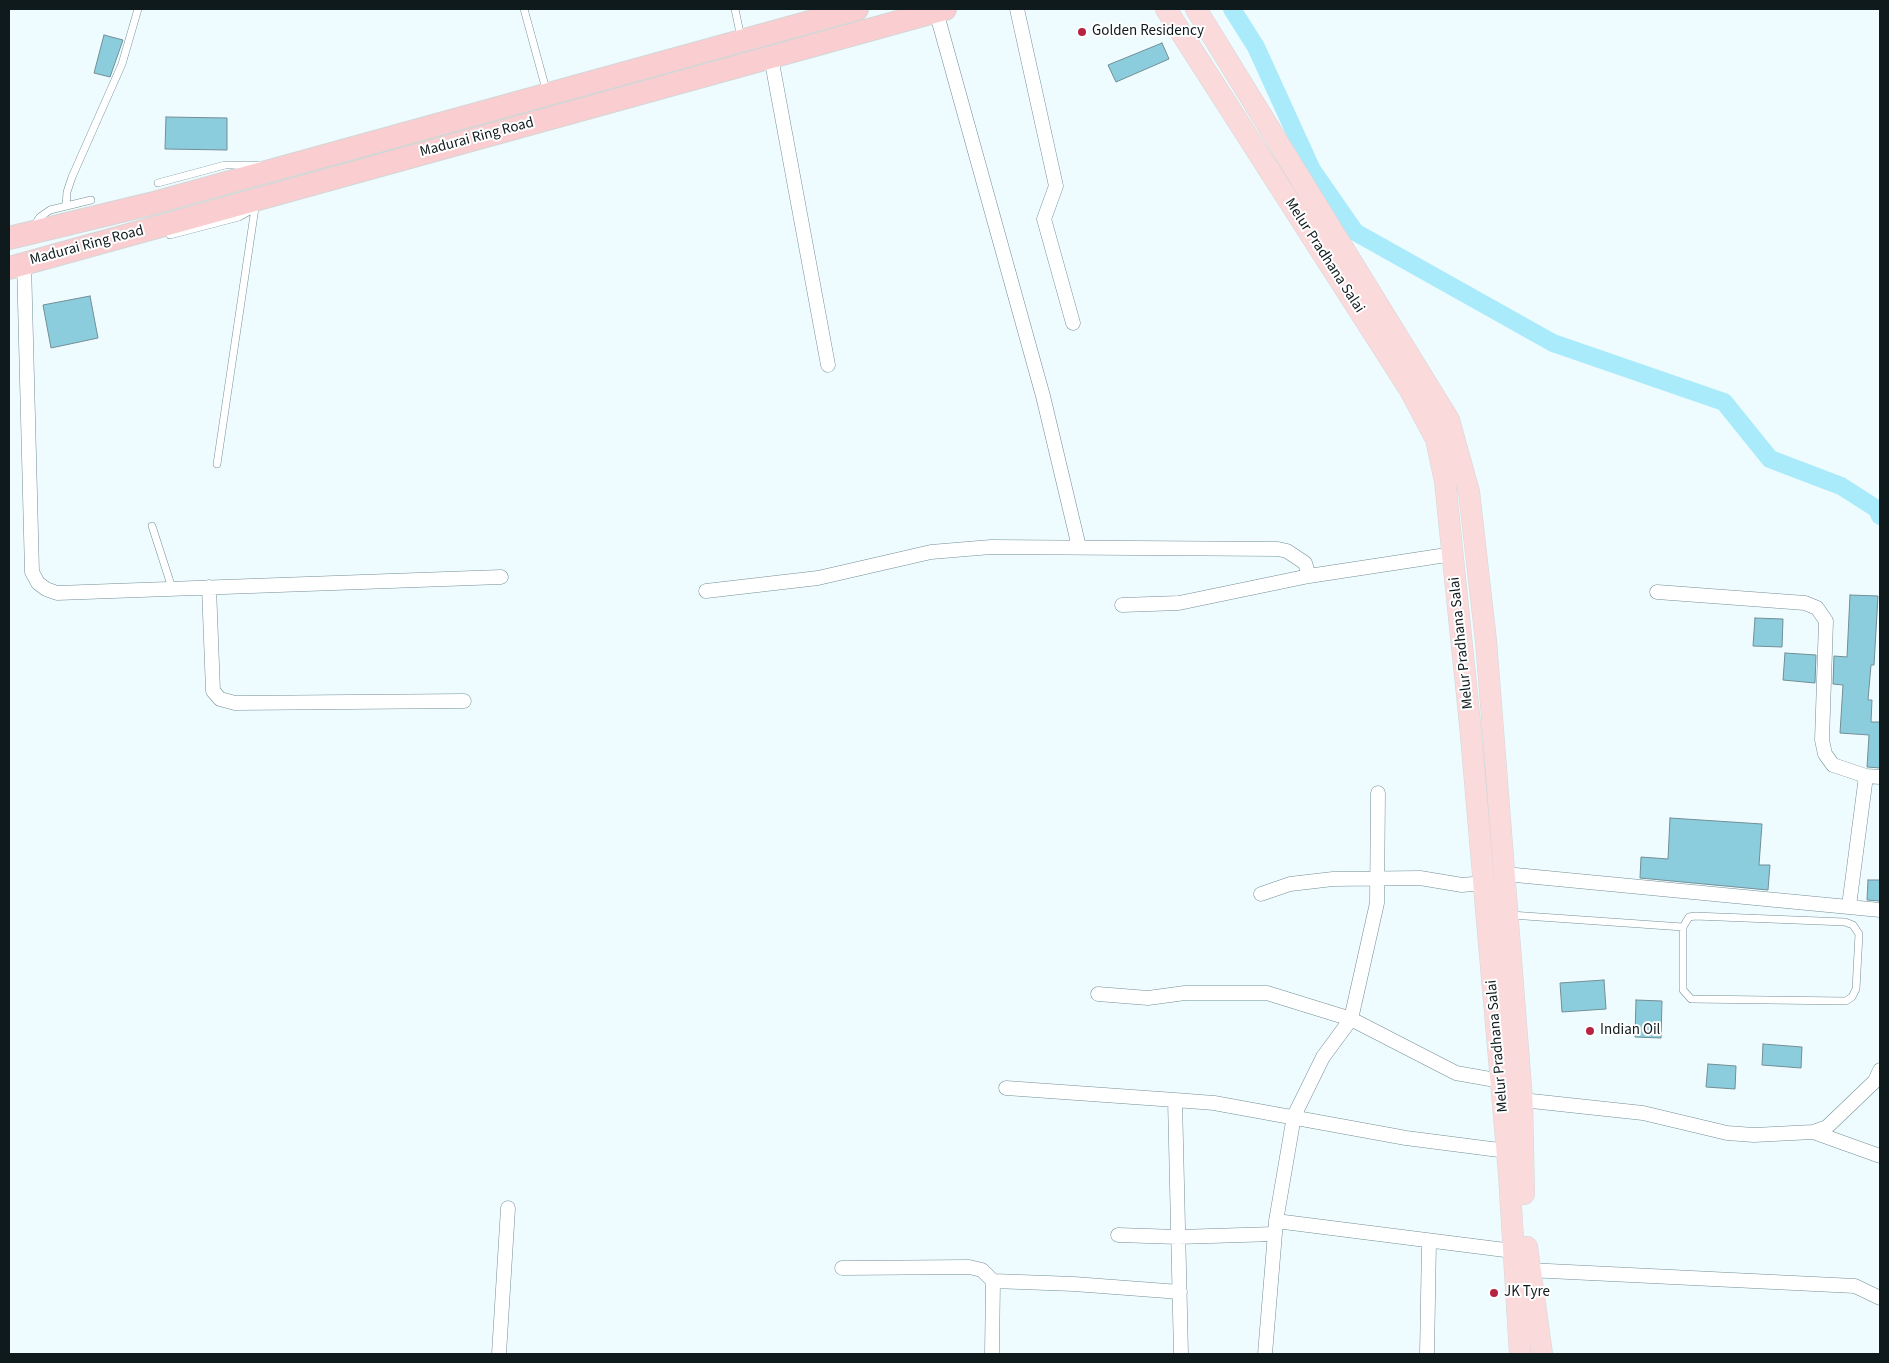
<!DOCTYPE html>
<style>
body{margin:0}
#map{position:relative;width:1889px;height:1363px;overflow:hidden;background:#effcff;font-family:"Source Sans 3",sans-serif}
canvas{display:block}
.frame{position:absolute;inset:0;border:10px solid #0f1a1d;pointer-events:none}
</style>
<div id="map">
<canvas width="1889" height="1363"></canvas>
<div class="frame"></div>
</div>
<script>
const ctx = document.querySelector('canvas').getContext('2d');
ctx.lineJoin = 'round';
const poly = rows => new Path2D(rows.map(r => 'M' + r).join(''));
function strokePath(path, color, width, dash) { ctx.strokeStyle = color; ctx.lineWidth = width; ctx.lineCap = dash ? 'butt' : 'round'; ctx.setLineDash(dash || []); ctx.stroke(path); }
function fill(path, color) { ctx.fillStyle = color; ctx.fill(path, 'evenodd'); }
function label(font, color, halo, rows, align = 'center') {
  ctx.font = font + ' "Source Sans 3",sans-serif'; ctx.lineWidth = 4; ctx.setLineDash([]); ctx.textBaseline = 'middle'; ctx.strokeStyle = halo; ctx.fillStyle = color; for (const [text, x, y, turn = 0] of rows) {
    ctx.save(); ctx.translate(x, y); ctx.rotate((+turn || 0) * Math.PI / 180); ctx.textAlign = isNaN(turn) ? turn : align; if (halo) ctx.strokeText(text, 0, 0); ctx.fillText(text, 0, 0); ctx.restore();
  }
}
strokePath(poly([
 [1232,9,1256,47,1312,170,1355,232,1553,343,1724,402,1770,459,1841,486,1877,509,1880,516]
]), '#a9eafb', 18);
const building = poly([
 [104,35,123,40,110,77,94,73,104,35],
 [1162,43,1169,59,1116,82,1108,65,1162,43],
 [166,117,227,118,227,150,165,149,166,117],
 [90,296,98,338,51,348,43,305,90,296],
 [1850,595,1878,596,1874,665,1871,665,1868,700,1872,700,1871,722,1880,722,1880,768,1867,767,1869,735,1840,733,1843,685,1833,684,1834,656,1847,657,1850,595],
 [1755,618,1783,619,1782,647,1753,646,1755,618],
 [1785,653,1816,655,1815,683,1783,680,1785,653],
 [1670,818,1762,824,1759,865,1770,865,1768,890,1640,878,1641,857,1668,859,1670,818],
 [1868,880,1880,880,1880,901,1867,900,1868,880],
 [1604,980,1606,1009,1562,1012,1560,983,1604,980],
 [1636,1000,1662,1001,1661,1038,1635,1037,1636,1000],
 [1763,1044,1802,1047,1801,1068,1762,1065,1763,1044],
 [1708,1064,1736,1066,1735,1089,1706,1087,1708,1064]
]);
fill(building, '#8ccddd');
strokePath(building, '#728e96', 1);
const service = poly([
 [524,9,547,93],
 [735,9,741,38],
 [158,183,225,165,260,165],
 [66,206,67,192,72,177,122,64,138,9],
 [34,226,40,217,50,210,91,200],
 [170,235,239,217,248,212],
 [217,464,255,208],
 [152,526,172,588],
 [1511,915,1683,927,1689,917,1695,916,1845,922,1853,925,1859,934,1856,989,1852,997,1846,1001,1691,999,1683,990,1683,927]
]);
const minor = poly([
 [1017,9,1056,186,1044,219,1073,323],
 [936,11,1043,396,1079,547],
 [771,57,828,365],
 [24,263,32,572,38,583,46,589,57,593,501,577],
 [209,587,213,691,220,699,235,703,464,701],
 [706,591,818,578,931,552,991,547,1278,549,1287,551,1305,563,1309,576,1453,554],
 [1657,592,1805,603,1817,608,1826,621,1822,740,1825,754,1833,765,1866,776],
 [1122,605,1179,603,1309,576],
 [1378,793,1377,903,1351,1019,1456,1073,1501,1081],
 [1505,874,1880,910],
 [1261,894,1290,884,1333,879,1420,878,1462,885,1484,883],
 [1849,906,1866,776,1880,777],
 [1098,994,1148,998,1185,993,1267,993,1351,1019,1323,1057,1294,1116,1276,1221,1265,1354],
 [1006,1088,1175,1100,1181,1354],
 [1175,1100,1214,1103,1406,1138,1507,1151],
 [1522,1100,1643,1113,1727,1133,1754,1135,1813,1132,1827,1127,1875,1081,1880,1070],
 [1813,1132,1880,1156],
 [1276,1221,1513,1251],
 [1118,1235,1178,1237,1275,1234],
 [842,1268,969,1267,982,1270,993,1281,992,1354],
 [1528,1270,1855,1286,1880,1298],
 [993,1281,1074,1284,1180,1292],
 [499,1354,508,1208],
 [1427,1354,1429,1242]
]);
const primary = poly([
 [1166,9,1410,390,1436,439,1445,481,1470,724,1509,1174,1520,1354],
 [1196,9,1449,420,1469,492,1486,641,1522,1100,1524,1194],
 [1527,1247,1542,1354]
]);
const trunk = poly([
 [9,238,150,204,857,9],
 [9,268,945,9]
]);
strokePath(service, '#738f96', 8);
strokePath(minor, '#738f96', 15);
strokePath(primary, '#d4d6d6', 22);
strokePath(trunk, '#d4d6d6', 24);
strokePath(service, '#fff', 7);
strokePath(minor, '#fff', 14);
strokePath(primary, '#fbdadc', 21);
strokePath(trunk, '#faced0', 22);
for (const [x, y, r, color] of [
 [1082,32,5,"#b62442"],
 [1590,1031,5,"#b62442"],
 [1494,1293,5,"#b62442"]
]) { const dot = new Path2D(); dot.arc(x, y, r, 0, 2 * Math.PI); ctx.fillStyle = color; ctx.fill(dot); strokePath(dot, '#fff', 2); }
label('15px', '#0f1a1d', '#fff', [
 ["Golden Residency",1092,32],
 ["Indian Oil",1600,1031],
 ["JK Tyre",1504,1293]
], 'left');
label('15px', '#0f1a1d', '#fff', [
 ["Madurai Ring Road",477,138,-15],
 ["Madurai Ring Road",87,246,-15],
 ["Melur Pradhana Salai",1324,256,57],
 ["Melur Pradhana Salai",1462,643,-96],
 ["Melur Pradhana Salai",1498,1046,-95]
]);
</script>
